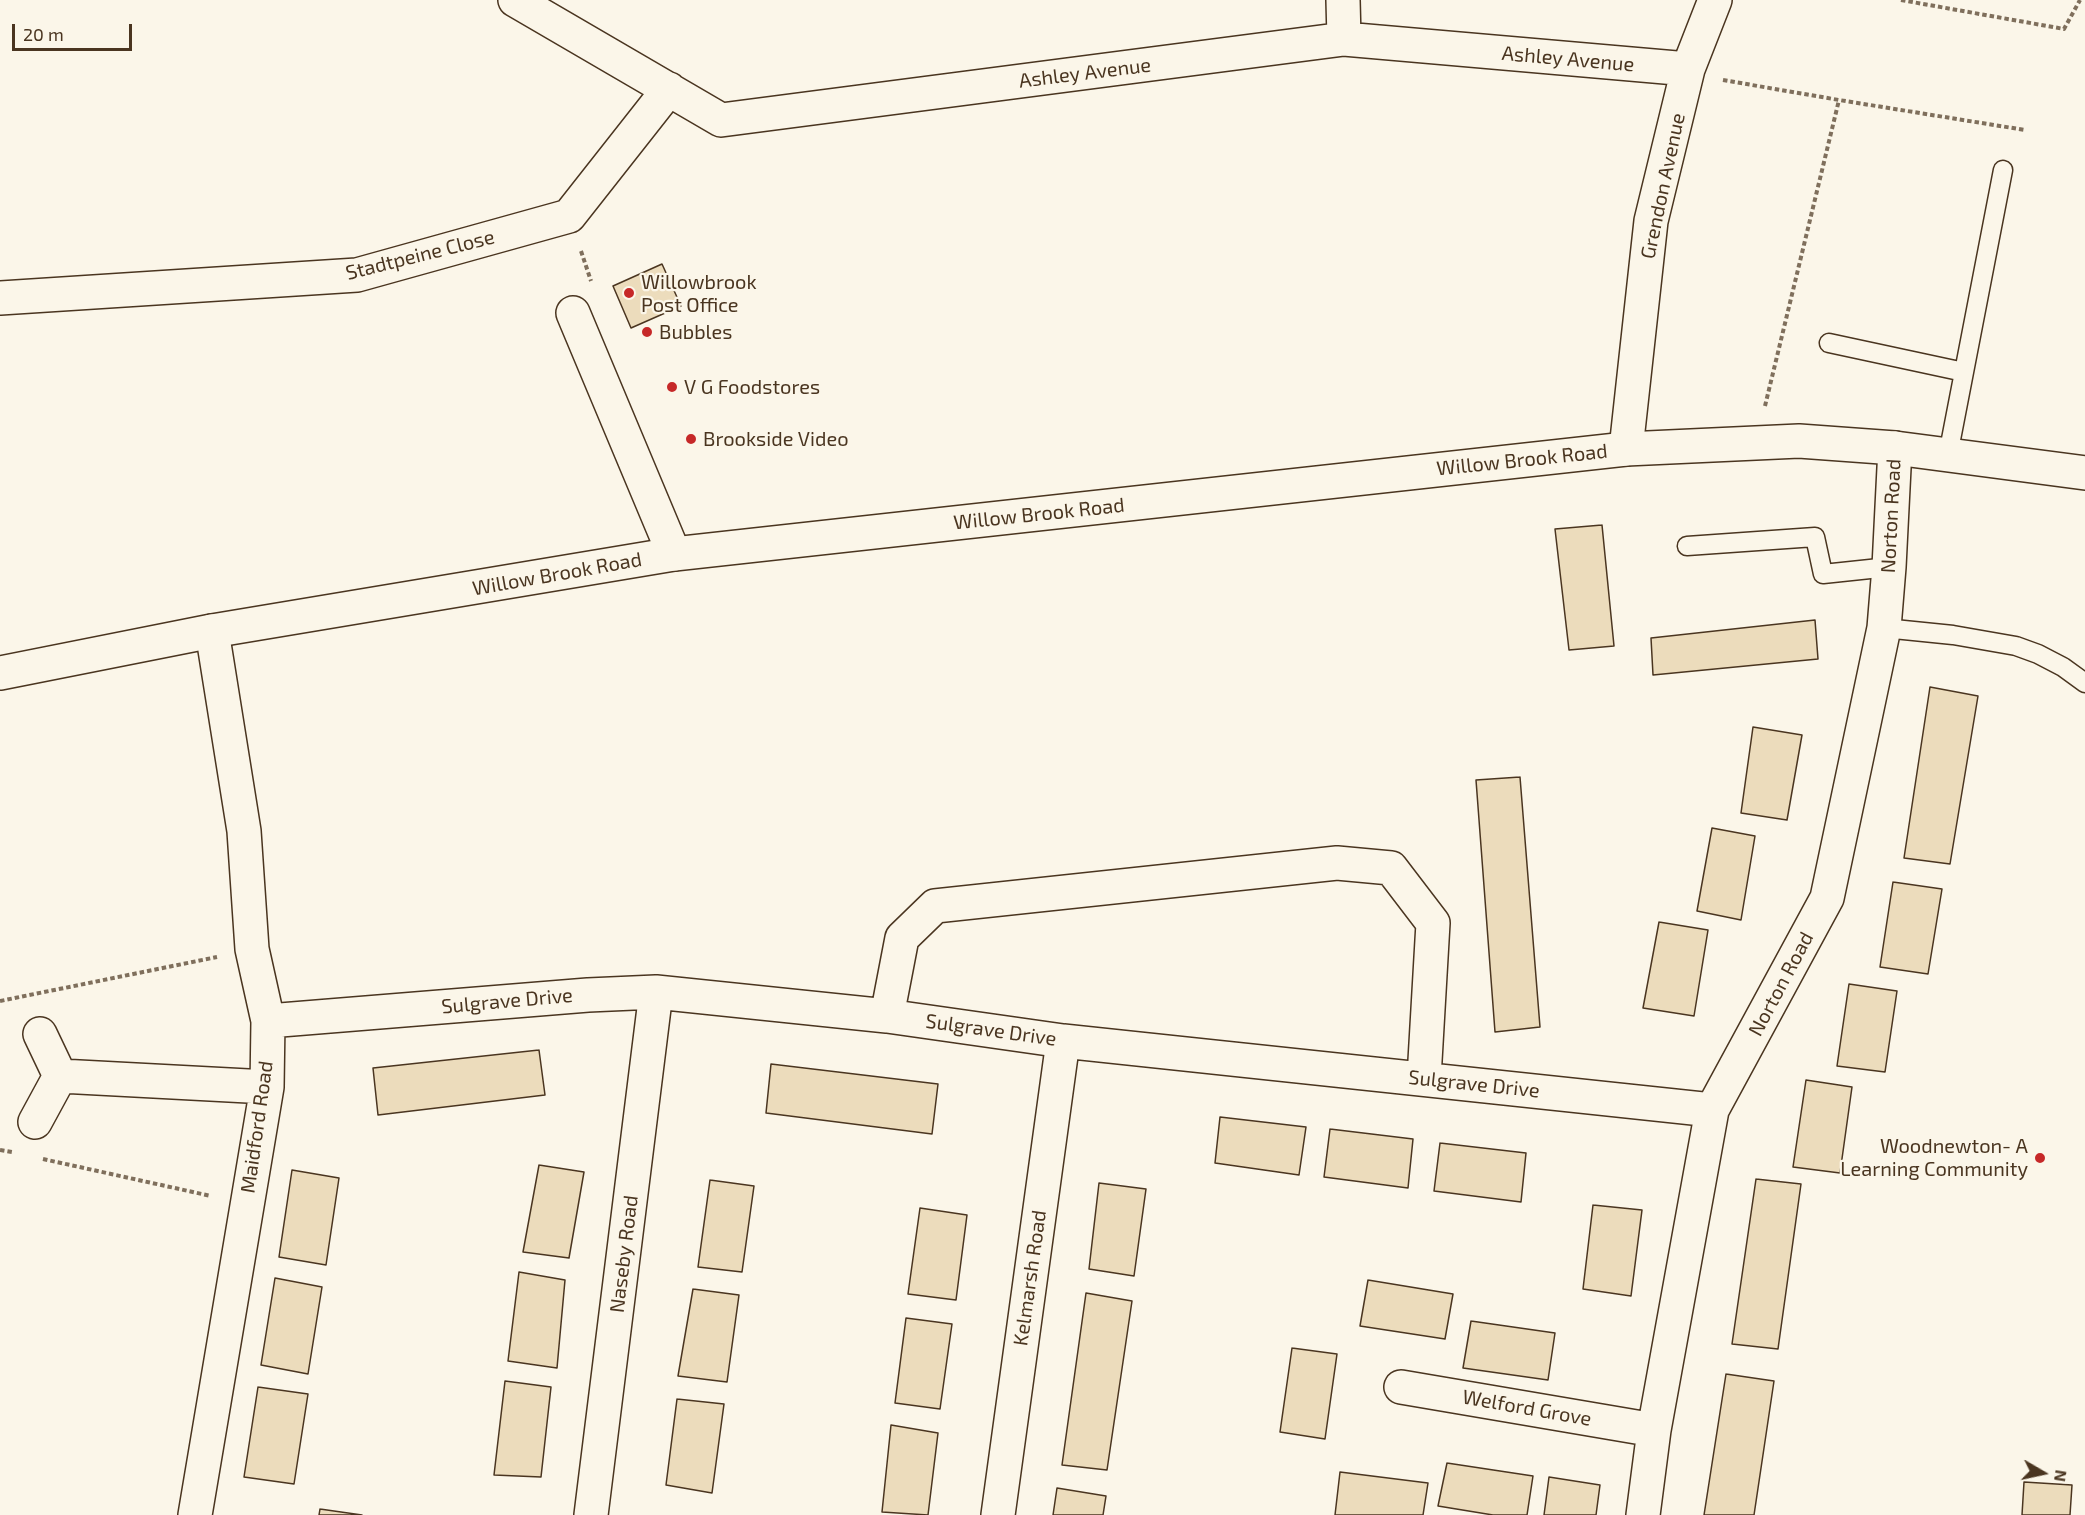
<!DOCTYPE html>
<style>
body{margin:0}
#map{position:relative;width:2085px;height:1515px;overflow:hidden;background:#fbf6e9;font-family:"Exo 2",sans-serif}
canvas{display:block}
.north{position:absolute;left:2013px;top:1443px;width:60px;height:60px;-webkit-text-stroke:4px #fbf6e9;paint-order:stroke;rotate:99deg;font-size:16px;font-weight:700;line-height:24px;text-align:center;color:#4a3520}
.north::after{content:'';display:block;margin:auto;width:21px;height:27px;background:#4a3520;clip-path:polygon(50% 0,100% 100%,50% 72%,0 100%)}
.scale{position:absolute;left:12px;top:24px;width:120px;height:27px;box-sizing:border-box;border:3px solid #4a3520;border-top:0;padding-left:8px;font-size:18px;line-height:21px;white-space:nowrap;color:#4a3520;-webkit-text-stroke:4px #fbf6e9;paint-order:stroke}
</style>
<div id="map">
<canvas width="2085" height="1515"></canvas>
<div class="north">N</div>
<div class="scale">20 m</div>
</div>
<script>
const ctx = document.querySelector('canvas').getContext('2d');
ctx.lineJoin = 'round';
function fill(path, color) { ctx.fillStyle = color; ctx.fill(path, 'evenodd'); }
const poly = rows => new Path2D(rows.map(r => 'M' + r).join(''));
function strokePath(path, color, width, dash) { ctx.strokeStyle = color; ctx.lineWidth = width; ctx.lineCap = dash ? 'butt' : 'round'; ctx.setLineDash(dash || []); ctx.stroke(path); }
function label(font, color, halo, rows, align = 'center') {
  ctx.font = font + ' "Exo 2",sans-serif'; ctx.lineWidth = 4.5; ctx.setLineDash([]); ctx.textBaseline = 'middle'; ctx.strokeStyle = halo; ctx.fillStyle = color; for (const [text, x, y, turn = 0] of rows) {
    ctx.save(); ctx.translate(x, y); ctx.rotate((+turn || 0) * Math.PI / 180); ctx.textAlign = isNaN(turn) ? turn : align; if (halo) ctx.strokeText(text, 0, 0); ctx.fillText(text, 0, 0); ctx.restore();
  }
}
const building = poly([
 [662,264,681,306,631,328,613,286,662,264],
 [1602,525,1614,646,1569,650,1555,529,1602,525],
 [1815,620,1818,659,1653,675,1651,638,1815,620],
 [1930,687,1978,696,1950,864,1904,858,1930,687],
 [1753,727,1802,735,1787,820,1741,813,1753,727],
 [1520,777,1540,1027,1495,1032,1476,780,1520,777],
 [1712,828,1755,836,1741,920,1697,911,1712,828],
 [1893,882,1942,889,1928,974,1880,967,1893,882],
 [1659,922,1708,930,1694,1016,1643,1008,1659,922],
 [1849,984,1897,991,1885,1072,1837,1066,1849,984],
 [539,1050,545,1095,378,1115,373,1068,539,1050],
 [771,1064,938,1084,932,1134,766,1113,771,1064],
 [1806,1080,1852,1087,1840,1173,1793,1167,1806,1080],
 [1220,1117,1306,1127,1299,1175,1215,1163,1220,1117],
 [1330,1129,1413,1139,1408,1188,1324,1177,1330,1129],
 [1440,1143,1526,1153,1521,1202,1434,1191,1440,1143],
 [539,1165,584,1172,569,1258,523,1252,539,1165],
 [292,1170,339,1178,326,1265,279,1257,292,1170],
 [1756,1179,1801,1184,1778,1349,1732,1344,1756,1179],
 [710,1180,754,1186,742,1272,698,1267,710,1180],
 [1099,1183,1146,1189,1134,1276,1089,1269,1099,1183],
 [1593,1205,1642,1210,1631,1296,1583,1289,1593,1205],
 [920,1208,967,1215,956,1300,908,1294,920,1208],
 [519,1272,565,1280,557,1368,508,1361,519,1272],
 [275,1278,322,1287,308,1374,261,1365,275,1278],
 [1368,1280,1453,1294,1445,1339,1360,1326,1368,1280],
 [693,1289,739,1295,727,1382,678,1376,693,1289],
 [1086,1293,1132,1301,1107,1470,1062,1465,1086,1293],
 [906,1318,952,1324,940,1409,895,1403,906,1318],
 [1471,1321,1555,1333,1548,1380,1463,1368,1471,1321],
 [1292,1348,1337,1354,1325,1439,1280,1432,1292,1348],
 [1726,1374,1774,1381,1754,1515,1704,1515,1726,1374],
 [505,1381,551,1387,541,1477,494,1475,505,1381],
 [258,1387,308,1394,294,1484,244,1477,258,1387],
 [677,1399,724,1404,712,1493,666,1485,677,1399],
 [891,1425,938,1433,928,1515,882,1512,891,1425],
 [1447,1463,1533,1476,1527,1515,1493,1515,1438,1506,1447,1463],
 [1340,1472,1428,1483,1423,1515,1335,1515,1340,1472],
 [1549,1477,1600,1485,1596,1515,1544,1515,1549,1477],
 [2024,1482,2072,1485,2070,1515,2022,1515,2024,1482],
 [1057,1488,1106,1496,1103,1515,1053,1515,1057,1488],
 [320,1509,362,1515,319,1515,320,1509]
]);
fill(building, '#ecdcbc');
strokePath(building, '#4a3520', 1.5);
const lane = poly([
 [1829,343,1964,372],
 [1948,455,2003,170],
 [1687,546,1815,537,1823,574,1889,567],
 [1884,628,1953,635,2016,646,2038,654,2063,667,2085,683]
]);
const street = poly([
 [515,0,721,120,1344,39,1688,69],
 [1343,0,1344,39],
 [0,298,357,275,569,216,669,89],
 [573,313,674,554],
 [1626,449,1651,221,1688,69,1715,0],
 [887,1016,902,938,935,906,1337,863,1391,868,1433,923,1424,1078],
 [268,1021,588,995,656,992,887,1016,1063,1041,1712,1110],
 [60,1076,267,1087],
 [35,1122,60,1076,40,1034],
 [1401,1387,1654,1430],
 [195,1515,267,1087,268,1021,252,949,244,831,212,631],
 [591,1515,656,992],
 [998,1515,1063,1041],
 [1643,1515,1654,1430,1712,1110,1827,898,1884,628,1889,567,1895,448]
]);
const secondary = poly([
 [0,673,212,631,674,554,1626,449,1799,441,1895,448,2085,473]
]);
strokePath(lane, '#4a3520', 21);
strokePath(street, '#4a3520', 36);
strokePath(secondary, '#4a3520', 36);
strokePath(poly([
 [1901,0,2064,29,2080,0],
 [1723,80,1839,100,2025,130],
 [581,251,591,281],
 [1765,406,1839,100],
 [0,1001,217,957],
 [0,1150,12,1152],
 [43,1159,211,1196]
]), '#7f6f5c', 4, [4.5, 3]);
strokePath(lane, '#fbf6e9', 18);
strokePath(street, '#fbf6e9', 33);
strokePath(secondary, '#fbf6e9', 33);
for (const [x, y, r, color] of [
 [629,293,6,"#c62828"],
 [647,332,6,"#c62828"],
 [672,387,6,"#c62828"],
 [691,439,6,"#c62828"],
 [2040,1158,6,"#c62828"]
]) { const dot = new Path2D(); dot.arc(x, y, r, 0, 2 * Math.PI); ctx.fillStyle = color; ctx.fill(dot); strokePath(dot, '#fbf6e9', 2); }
label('20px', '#4a3520', '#fbf6e9', [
 ["Ashley Avenue",1568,59,5],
 ["Ashley Avenue",1085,73,-7],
 ["Grendon Avenue",1663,186,-78],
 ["Stadtpeine Close",420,255,-14],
 ["Willow Brook Road",1522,460,-6],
 ["Willow Brook Road",1039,514,-6],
 ["Norton Road",1891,516,-87],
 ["Willow Brook Road",557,574,-10],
 ["Norton Road",1781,984,-62],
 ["Sulgrave Drive",507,1001,-5],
 ["Sulgrave Drive",991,1030,8],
 ["Sulgrave Drive",1474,1084,6],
 ["Maidford Road",257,1127,-82],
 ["Naseby Road",624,1254,-83],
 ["Kelmarsh Road",1030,1278,-82],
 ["Welford Grove",1527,1408,10]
]);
label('20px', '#4a3520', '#fbf6e9', [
 ["Willowbrook",641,282],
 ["Post Office",641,305],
 ["Bubbles",659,332],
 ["V G Foodstores",684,387],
 ["Brookside Video",703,439],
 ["Woodnewton- A",2028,1146,"right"],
 ["Learning Community",2028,1169,"right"]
], 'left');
</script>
